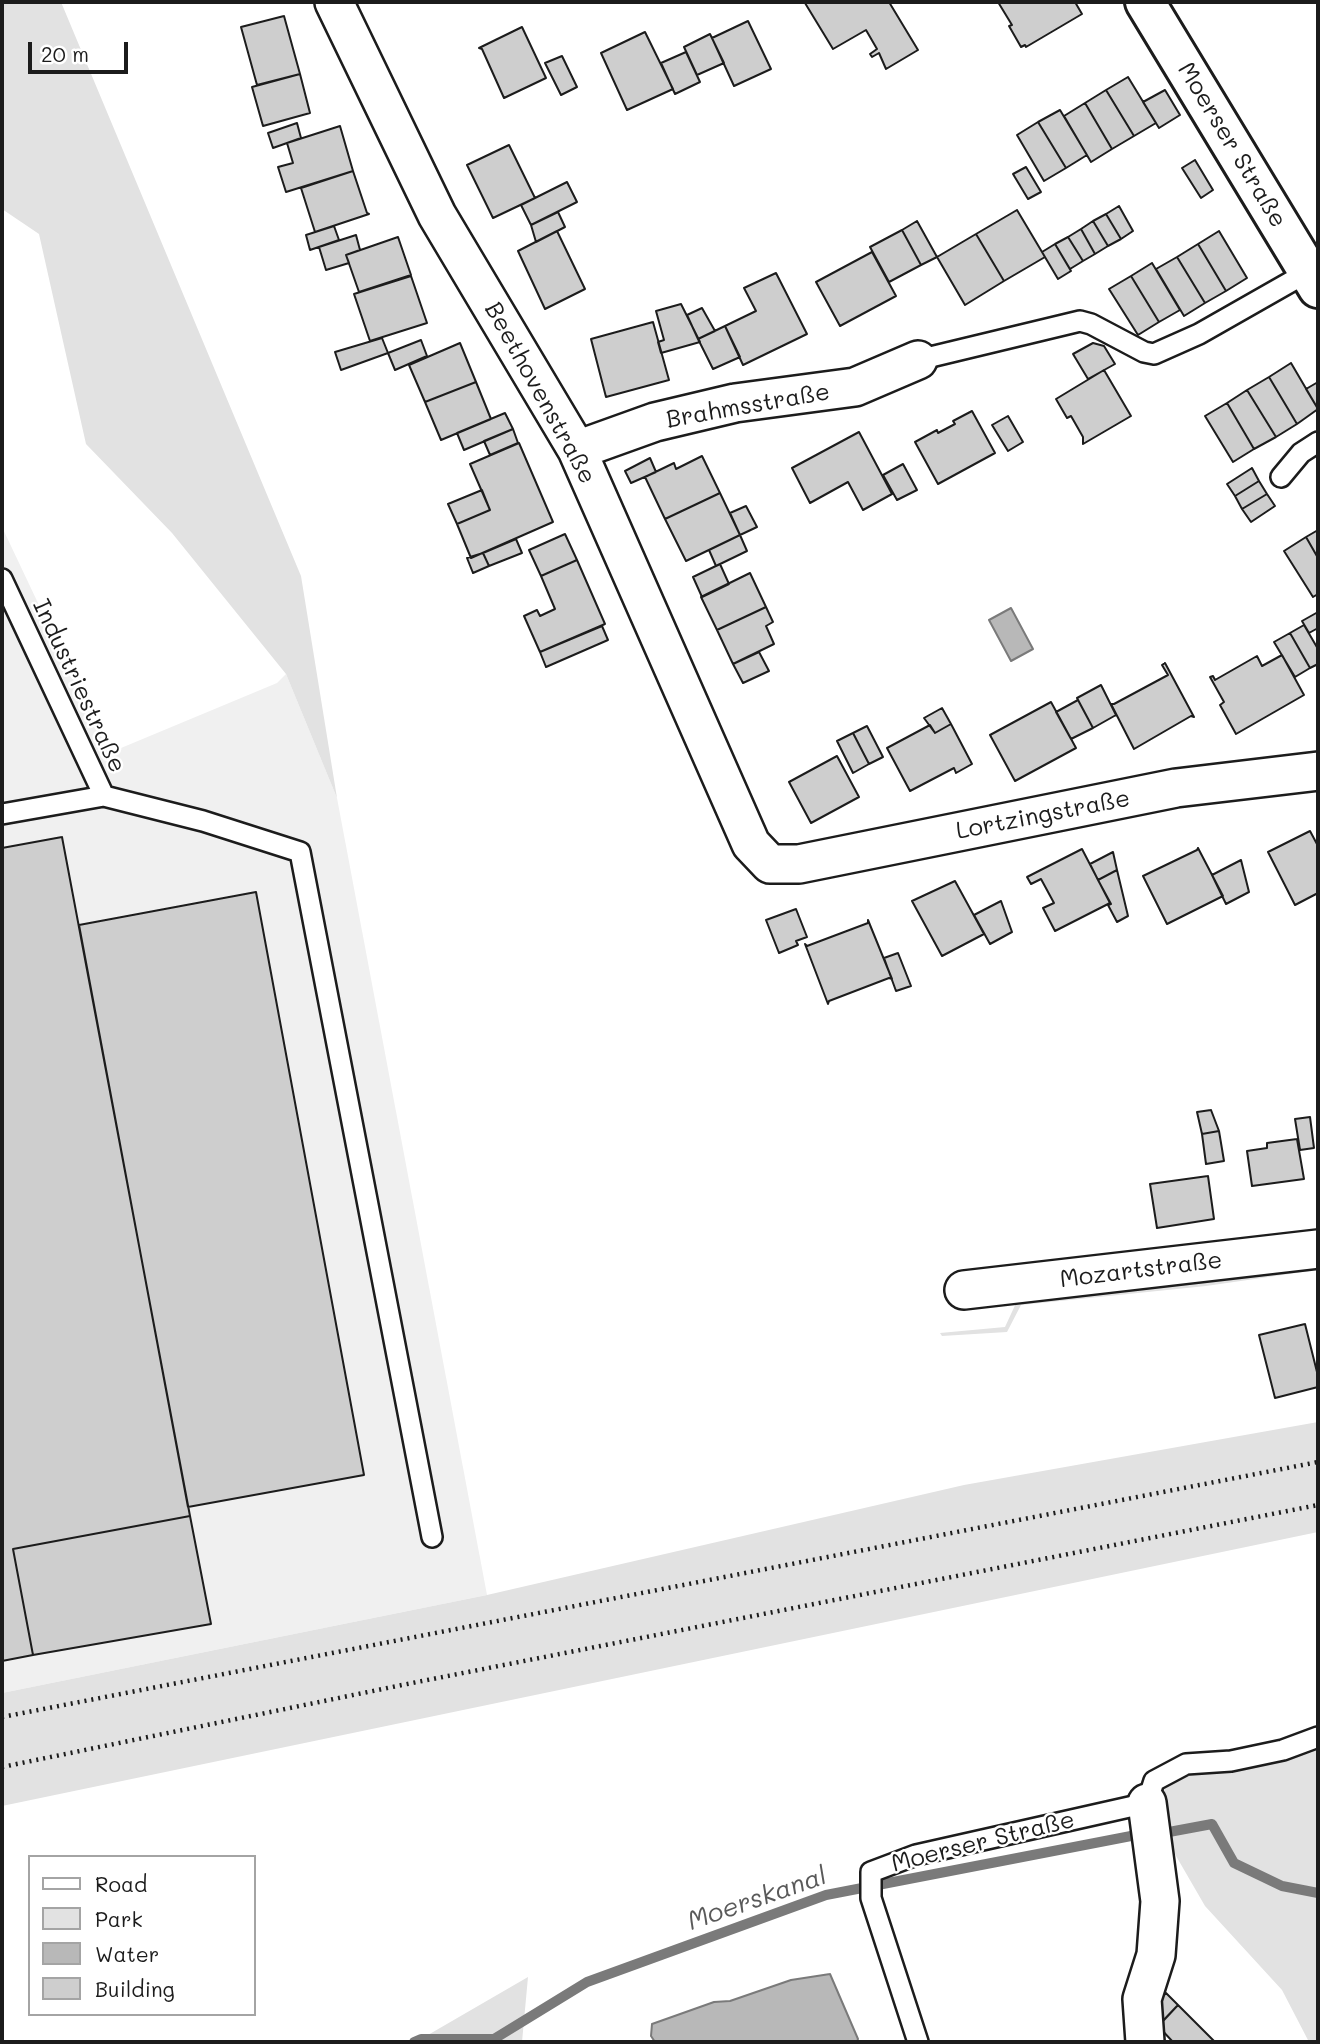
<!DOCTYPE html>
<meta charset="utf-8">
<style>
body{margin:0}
#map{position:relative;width:1320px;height:2044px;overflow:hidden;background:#fff;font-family:Mali,sans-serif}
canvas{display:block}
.frame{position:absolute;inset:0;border:4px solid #1c1c1c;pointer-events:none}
.legend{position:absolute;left:28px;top:1855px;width:228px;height:161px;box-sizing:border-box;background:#fff;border:2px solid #a4a4a4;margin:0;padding:9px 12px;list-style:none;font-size:21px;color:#1c1c1c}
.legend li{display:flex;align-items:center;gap:14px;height:35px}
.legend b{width:35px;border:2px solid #a4a4a4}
.scale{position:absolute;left:28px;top:42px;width:100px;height:32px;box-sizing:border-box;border:4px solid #1c1c1c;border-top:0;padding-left:9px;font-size:21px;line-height:24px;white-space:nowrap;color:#1c1c1c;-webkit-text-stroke:5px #fff;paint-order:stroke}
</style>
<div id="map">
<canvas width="1320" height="2044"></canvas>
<div class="frame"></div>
<ul class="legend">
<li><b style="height:9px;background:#fff"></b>Road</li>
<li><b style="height:19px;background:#e2e2e2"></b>Park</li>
<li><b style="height:19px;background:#b8b8b8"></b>Water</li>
<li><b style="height:19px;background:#cecece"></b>Building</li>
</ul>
<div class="scale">20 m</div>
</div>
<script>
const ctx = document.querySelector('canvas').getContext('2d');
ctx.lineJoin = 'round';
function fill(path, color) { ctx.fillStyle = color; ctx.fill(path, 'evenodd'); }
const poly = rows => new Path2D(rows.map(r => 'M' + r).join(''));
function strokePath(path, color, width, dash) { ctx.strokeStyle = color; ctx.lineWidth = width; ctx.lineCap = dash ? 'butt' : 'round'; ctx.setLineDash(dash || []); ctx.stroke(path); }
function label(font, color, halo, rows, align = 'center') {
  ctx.font = font + ' Mali,sans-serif'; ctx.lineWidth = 5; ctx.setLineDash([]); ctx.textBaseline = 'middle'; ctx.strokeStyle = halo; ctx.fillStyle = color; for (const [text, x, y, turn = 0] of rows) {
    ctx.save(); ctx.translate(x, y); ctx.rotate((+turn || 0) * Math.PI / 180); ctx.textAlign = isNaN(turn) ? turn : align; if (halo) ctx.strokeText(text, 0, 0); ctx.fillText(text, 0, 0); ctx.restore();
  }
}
fill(poly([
 [2,527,109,753,277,683,286,674,337,798,487,1595,2,1693]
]), '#f0f0f0');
fill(poly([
 [2,2,61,2,301,576,337,798,286,674,172,533,86,444,39,234,2,209],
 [1309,1266,1310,1271,1206,1286,1021,1305,1007,1332,942,1336,940,1333,1005,1327,1017,1301,1197,1282],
 [1318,1422,1318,1532,2,1806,2,1693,487,1595,964,1485],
 [1318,1737,1318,2042,1309,2042,1282,1990,1205,1906,1161,1830,1154,1781],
 [528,1977,522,2042,414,2042,421,2039]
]), '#e2e2e2');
const water = poly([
 [1011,608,1033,649,1011,661,989,620,1011,608],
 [830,1974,858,2039,857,2042,655,2042,651,2036,652,2024,714,2002,730,2001,791,1980,830,1974]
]);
fill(water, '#b8b8b8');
strokePath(water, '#7a7a7a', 2);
strokePath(poly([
 [1160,1830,1169,1832,1212,1824,1234,1863,1282,1886,1318,1893],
 [414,2042,421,2039,494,2039,587,1982,826,1895,1131,1836]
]), '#7a7a7a', 10);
const building = poly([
 [807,2,889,2,918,50,886,69,879,53,872,57,870,54,877,49,866,30,833,49,805,3,807,2],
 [998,2,1075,2,1082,14,1026,47,1025,45,1021,47,1009,26,1012,25,998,2],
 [284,16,300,74,257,85,241,27,284,16],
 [748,21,771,69,734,86,712,38,748,21],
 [522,27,546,78,504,98,482,49,479,48,522,27],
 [645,32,673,89,627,110,601,53,645,32],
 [710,34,724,63,697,75,684,47,710,34],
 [686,52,700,82,675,94,661,63,686,52],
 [562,56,577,87,561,95,545,63,562,56],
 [300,74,310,113,263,126,252,87,300,74],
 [1128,77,1156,123,1134,136,1106,90,1128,77],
 [1106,90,1134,136,1112,149,1085,103,1106,90],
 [1165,90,1180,115,1159,128,1143,102,1165,90],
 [1085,103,1112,149,1091,162,1064,116,1085,103],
 [1060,110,1087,155,1066,168,1038,122,1060,110],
 [1038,122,1066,168,1044,181,1017,135,1038,122],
 [297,123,301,138,273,148,268,133,297,123],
 [340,126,353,171,286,192,278,167,293,163,287,143,340,126],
 [509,145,535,198,493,218,467,165,509,145],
 [1195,160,1213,190,1201,198,1182,168,1195,160],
 [1026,167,1041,192,1028,199,1013,174,1026,167],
 [353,171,367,213,369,214,315,232,301,188,353,171],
 [567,182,577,202,531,225,521,205,567,182],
 [1119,206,1133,231,1121,239,1106,214,1119,206],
 [1017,210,1045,257,1004,281,976,234,1017,210],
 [558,212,565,227,536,242,531,225,558,212],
 [1106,214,1121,239,1108,246,1093,221,1106,214],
 [917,221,937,257,921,265,902,230,917,221],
 [1093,221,1108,246,1095,254,1081,229,1093,221],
 [334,226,339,240,310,250,306,235,334,226],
 [1081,229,1095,254,1083,261,1068,237,1081,229],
 [902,230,921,265,889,282,870,247,902,230],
 [557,231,585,289,545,309,518,251,557,231],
 [1219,231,1247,278,1226,291,1198,244,1219,231],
 [976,234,1004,281,965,305,937,257,976,234],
 [356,235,360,250,346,255,349,263,326,270,319,247,356,235],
 [398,237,411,275,359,292,346,255,398,237],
 [1068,237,1083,261,1070,269,1055,244,1068,237],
 [1055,244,1071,271,1058,279,1042,252,1055,244],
 [1198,244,1226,291,1205,303,1177,257,1198,244],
 [872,252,896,296,840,326,816,282,872,252],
 [1177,257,1205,303,1184,316,1156,269,1177,257],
 [1152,263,1180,310,1159,322,1131,276,1152,263],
 [776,273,807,334,743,365,725,326,756,311,744,288,776,273],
 [411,276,427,323,370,341,354,294,411,276],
 [1131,276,1159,322,1138,335,1109,289,1131,276],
 [681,304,700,342,661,353,658,342,664,340,656,311,681,304],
 [702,308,715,331,698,339,687,315,702,308],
 [653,322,669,380,606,397,591,339,653,322],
 [725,326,740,357,713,369,698,339,725,326],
 [382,338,388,353,341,370,335,352,382,338],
 [421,340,427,356,395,370,388,353,421,340],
 [460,343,476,382,425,402,409,365,460,343],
 [1093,343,1104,346,1115,364,1088,379,1073,354,1093,343],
 [1291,363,1318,409,1297,424,1269,377,1291,363],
 [1104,370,1131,416,1083,444,1083,437,1071,416,1067,418,1056,399,1104,370],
 [1269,377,1297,424,1276,437,1247,390,1269,377],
 [476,382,491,419,441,440,425,402,476,382],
 [1318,382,1318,409,1306,389,1318,382],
 [1247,390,1276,437,1254,449,1227,403,1247,390],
 [1227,403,1254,449,1233,462,1205,416,1227,403],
 [972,411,995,453,938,484,915,442,937,430,938,433,955,424,953,421,972,411],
 [505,413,513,429,464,450,457,433,505,413],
 [1008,416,1023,442,1008,451,992,425,1008,416],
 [513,429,518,443,490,455,484,441,513,429],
 [859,432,892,494,863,510,848,482,810,503,792,468,859,432],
 [519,443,553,522,471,558,457,524,490,510,470,464,519,443],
 [702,456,720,493,665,519,645,477,674,463,676,469,702,456],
 [650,458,656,472,631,483,625,471,650,458],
 [903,464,917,490,897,500,883,475,903,464],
 [1252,468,1259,481,1235,496,1227,484,1252,468],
 [1259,481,1267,494,1242,509,1235,496,1259,481],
 [482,490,490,510,457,524,448,504,482,490],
 [720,493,740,535,686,561,665,519,720,493],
 [1267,494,1275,506,1251,522,1242,509,1267,494],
 [746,506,757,527,740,535,730,513,746,506],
 [1318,530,1318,558,1306,537,1318,530],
 [565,534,577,560,541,576,529,550,565,534],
 [740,535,747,551,716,566,709,550,740,535],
 [1306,537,1318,558,1318,594,1313,597,1284,551,1306,537],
 [516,539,522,553,489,566,483,553,516,539],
 [483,553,489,566,473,573,467,558,483,553],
 [577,560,605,624,540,652,524,616,537,610,540,616,555,609,541,576,577,560],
 [720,564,729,584,702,597,693,577,720,564],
 [750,573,766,607,717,630,701,597,750,573],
 [766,607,773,622,766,626,774,644,733,664,717,630,766,607],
 [1318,612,1318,628,1309,633,1302,621,1318,612],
 [1304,625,1318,649,1318,664,1310,668,1290,633,1304,625],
 [602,626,608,640,546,667,540,652,602,626],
 [1290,633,1310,668,1295,677,1274,642,1290,633],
 [759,652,769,671,743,683,733,664,759,652],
 [1282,655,1304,695,1236,734,1220,705,1224,702,1210,677,1213,676,1215,680,1257,656,1262,666,1282,655],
 [1165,663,1194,717,1191,716,1134,749,1111,704,1114,704,1168,675,1162,665,1165,663],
 [1101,685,1116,715,1093,728,1077,698,1101,685],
 [1078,700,1093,728,1071,739,1056,712,1078,700],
 [1051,702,1076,748,1015,781,990,735,1051,702],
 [942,708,951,724,935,733,924,718,942,708],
 [951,724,972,764,956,773,954,768,910,791,887,748,930,725,935,733,951,724],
 [867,726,883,757,869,764,853,733,867,726],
 [853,733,869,764,853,773,837,741,853,733],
 [837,756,859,797,811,823,789,782,837,756],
 [1310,831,1318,846,1318,893,1295,905,1268,852,1310,831],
 [62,837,190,1516,13,1549,33,1655,2,1661,2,848,62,837],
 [1198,848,1223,896,1167,924,1143,876,1197,850,1198,848],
 [1082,849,1110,903,1055,931,1043,908,1054,903,1041,879,1031,884,1027,877,1082,849],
 [1113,852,1117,870,1098,880,1090,864,1113,852],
 [1241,860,1249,892,1226,904,1212,875,1241,860],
 [1117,870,1128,916,1117,922,1108,905,1111,904,1098,880,1117,870],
 [955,881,984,934,942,956,912,901,955,881],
 [256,892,364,1475,188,1507,79,925,256,892],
 [1001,901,1012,932,990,944,974,915,1001,901],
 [796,909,807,937,796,941,798,945,779,953,766,920,796,909],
 [868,920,892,979,889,978,829,1001,828,1004,805,944,807,946,868,923,868,920],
 [898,953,911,986,896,991,884,958,898,953],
 [1211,1110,1219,1131,1202,1134,1197,1112,1211,1110],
 [1310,1117,1314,1148,1300,1150,1295,1119,1310,1117],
 [1219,1131,1224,1161,1206,1164,1202,1134,1219,1131],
 [1297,1139,1304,1179,1252,1186,1247,1151,1267,1148,1267,1143,1297,1139],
 [1208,1176,1214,1219,1157,1228,1150,1184,1208,1176],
 [1305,1324,1318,1376,1318,1387,1275,1398,1259,1335,1305,1324],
 [190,1516,211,1624,33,1655,13,1549,190,1516],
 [1166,1993,1178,2005,1164,2020,1157,2013,1162,1997,1166,1993],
 [1178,2005,1215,2042,1173,2042,1158,2026,1178,2005]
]);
fill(building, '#cecece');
strokePath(building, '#1c1c1c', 2);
const service = poly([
 [918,360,1080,321,1091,324,1144,352,1154,354,1199,334,1308,272],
 [1281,477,1301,453,1318,442],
 [2,579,104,796,2,814],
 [104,796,203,821,300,852,432,1537],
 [918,2042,871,1898,871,1872,916,1855,1147,1803,1154,1781,1186,1764,1231,1761,1283,1750,1318,1737]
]);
const minor = poly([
 [334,2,437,215,577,450,751,844,770,864,799,864,1176,788,1318,771],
 [577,450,655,422,735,403,855,387,918,360],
 [964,1290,1318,1249],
 [1145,2042,1142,1999,1156,1955,1160,1901,1147,1803]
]);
const tertiary = poly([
 [1145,2,1318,288]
]);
strokePath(service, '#1c1c1c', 24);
strokePath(minor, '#1c1c1c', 42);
strokePath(tertiary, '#1c1c1c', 44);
strokePath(poly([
 [2,1717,1318,1462],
 [2,1767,402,1685,1318,1505]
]), '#1c1c1c', 4.5, [2, 5]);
strokePath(service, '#fff', 19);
strokePath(minor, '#fff', 37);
strokePath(tertiary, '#fff', 38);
label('24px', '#1c1c1c', '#fff', [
 ["Moerser Straße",1232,145,59],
 ["Beethovenstraße",540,393,61],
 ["Brahmsstraße",748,406,-10],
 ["Industriestraße",79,686,65],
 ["Lortzingstraße",1043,815,-11],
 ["Mozartstraße",1141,1270,-7],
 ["Moerser Straße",983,1842,-14]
]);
label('italic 26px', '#5a5a5a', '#fff', [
 ["Moerskanal",757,1899,-19]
]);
</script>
